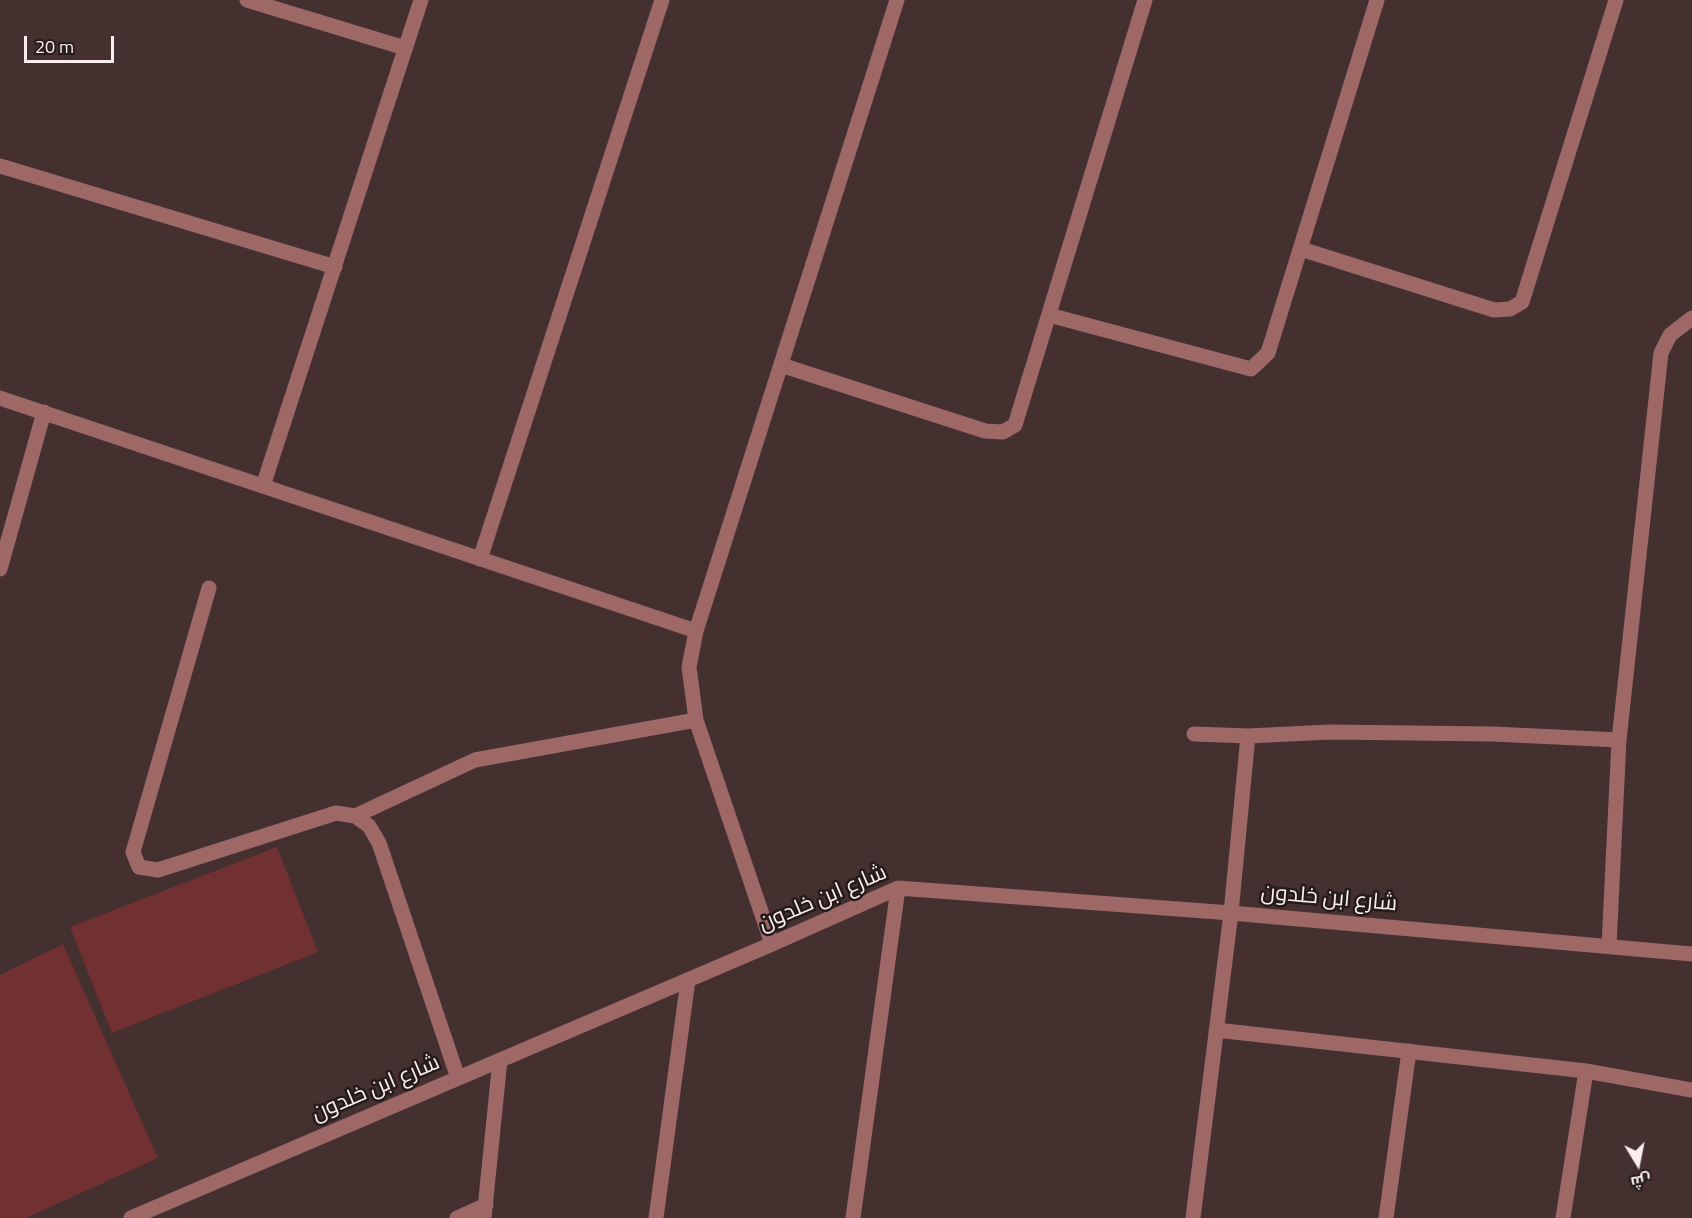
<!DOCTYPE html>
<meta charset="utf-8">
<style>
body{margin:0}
#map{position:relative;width:1692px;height:1218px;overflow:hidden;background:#453030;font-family:"Titillium Web",Cairo,sans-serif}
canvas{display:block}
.north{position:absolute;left:1608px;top:1134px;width:60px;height:60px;-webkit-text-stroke:4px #251b1b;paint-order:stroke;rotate:170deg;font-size:16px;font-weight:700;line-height:24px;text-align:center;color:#fceeee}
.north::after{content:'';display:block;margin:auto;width:21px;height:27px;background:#fceeee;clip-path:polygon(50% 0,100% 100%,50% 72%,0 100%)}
.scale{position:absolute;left:24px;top:36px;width:90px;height:27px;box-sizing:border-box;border:3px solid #fceeee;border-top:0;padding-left:8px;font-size:18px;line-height:21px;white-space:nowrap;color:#fceeee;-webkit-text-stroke:4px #251b1b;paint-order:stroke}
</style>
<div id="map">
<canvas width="1692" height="1218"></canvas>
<div class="north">ش</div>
<div class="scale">20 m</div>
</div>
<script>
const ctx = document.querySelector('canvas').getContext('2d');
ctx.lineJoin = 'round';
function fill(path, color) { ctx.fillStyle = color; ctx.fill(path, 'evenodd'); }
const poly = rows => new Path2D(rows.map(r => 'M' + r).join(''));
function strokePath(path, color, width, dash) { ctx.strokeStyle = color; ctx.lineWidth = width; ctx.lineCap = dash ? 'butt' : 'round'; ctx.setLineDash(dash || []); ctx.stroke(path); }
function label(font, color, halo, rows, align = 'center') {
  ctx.font = font + ' "Titillium Web",Cairo,sans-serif'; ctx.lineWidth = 5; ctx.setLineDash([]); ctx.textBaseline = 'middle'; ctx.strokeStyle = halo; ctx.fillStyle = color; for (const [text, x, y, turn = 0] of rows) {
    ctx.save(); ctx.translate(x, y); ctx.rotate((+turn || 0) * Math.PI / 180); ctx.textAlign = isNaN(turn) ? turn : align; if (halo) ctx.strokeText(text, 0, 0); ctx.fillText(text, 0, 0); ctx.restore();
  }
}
fill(poly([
 [277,847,318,952,112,1033,70,927],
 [63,944,158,1158,26,1218,0,1218,0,975]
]), '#713032');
strokePath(poly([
 [247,0,405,48],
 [0,166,335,267],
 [1301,249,1494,310,1510,309,1522,302,1616,0],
 [1049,315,1251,369,1268,353,1377,0],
 [781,365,985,431,1003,432,1015,425,1145,0],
 [0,398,696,631],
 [263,486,421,0],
 [480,559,662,0],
 [0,569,44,412],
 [209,588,133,852,139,867,158,870,336,813,355,816,369,826,379,843,458,1078],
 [1194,734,1248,736,1330,732,1493,734,1619,740],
 [355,816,475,760,696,720],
 [772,944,696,720,689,667,696,631,897,0],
 [1609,946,1619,740,1661,353,1670,335,1692,318],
 [1216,1030,1586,1071,1692,1090],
 [131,1218,772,944,898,888,1231,913,1692,954],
 [457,1218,486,1205],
 [484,1218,500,1060],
 [656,1218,688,980],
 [853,1218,898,888],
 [1193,1218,1231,913,1248,736],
 [1386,1218,1409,1051],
 [1563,1218,1586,1071]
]), '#9e6867', 15);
label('22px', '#fceeee', '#251b1b', [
 ["شارع ابن خلدون",823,899,-23],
 ["شارع ابن خلدون",1329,899,5],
 ["شارع ابن خلدون",376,1089,-23]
]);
</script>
